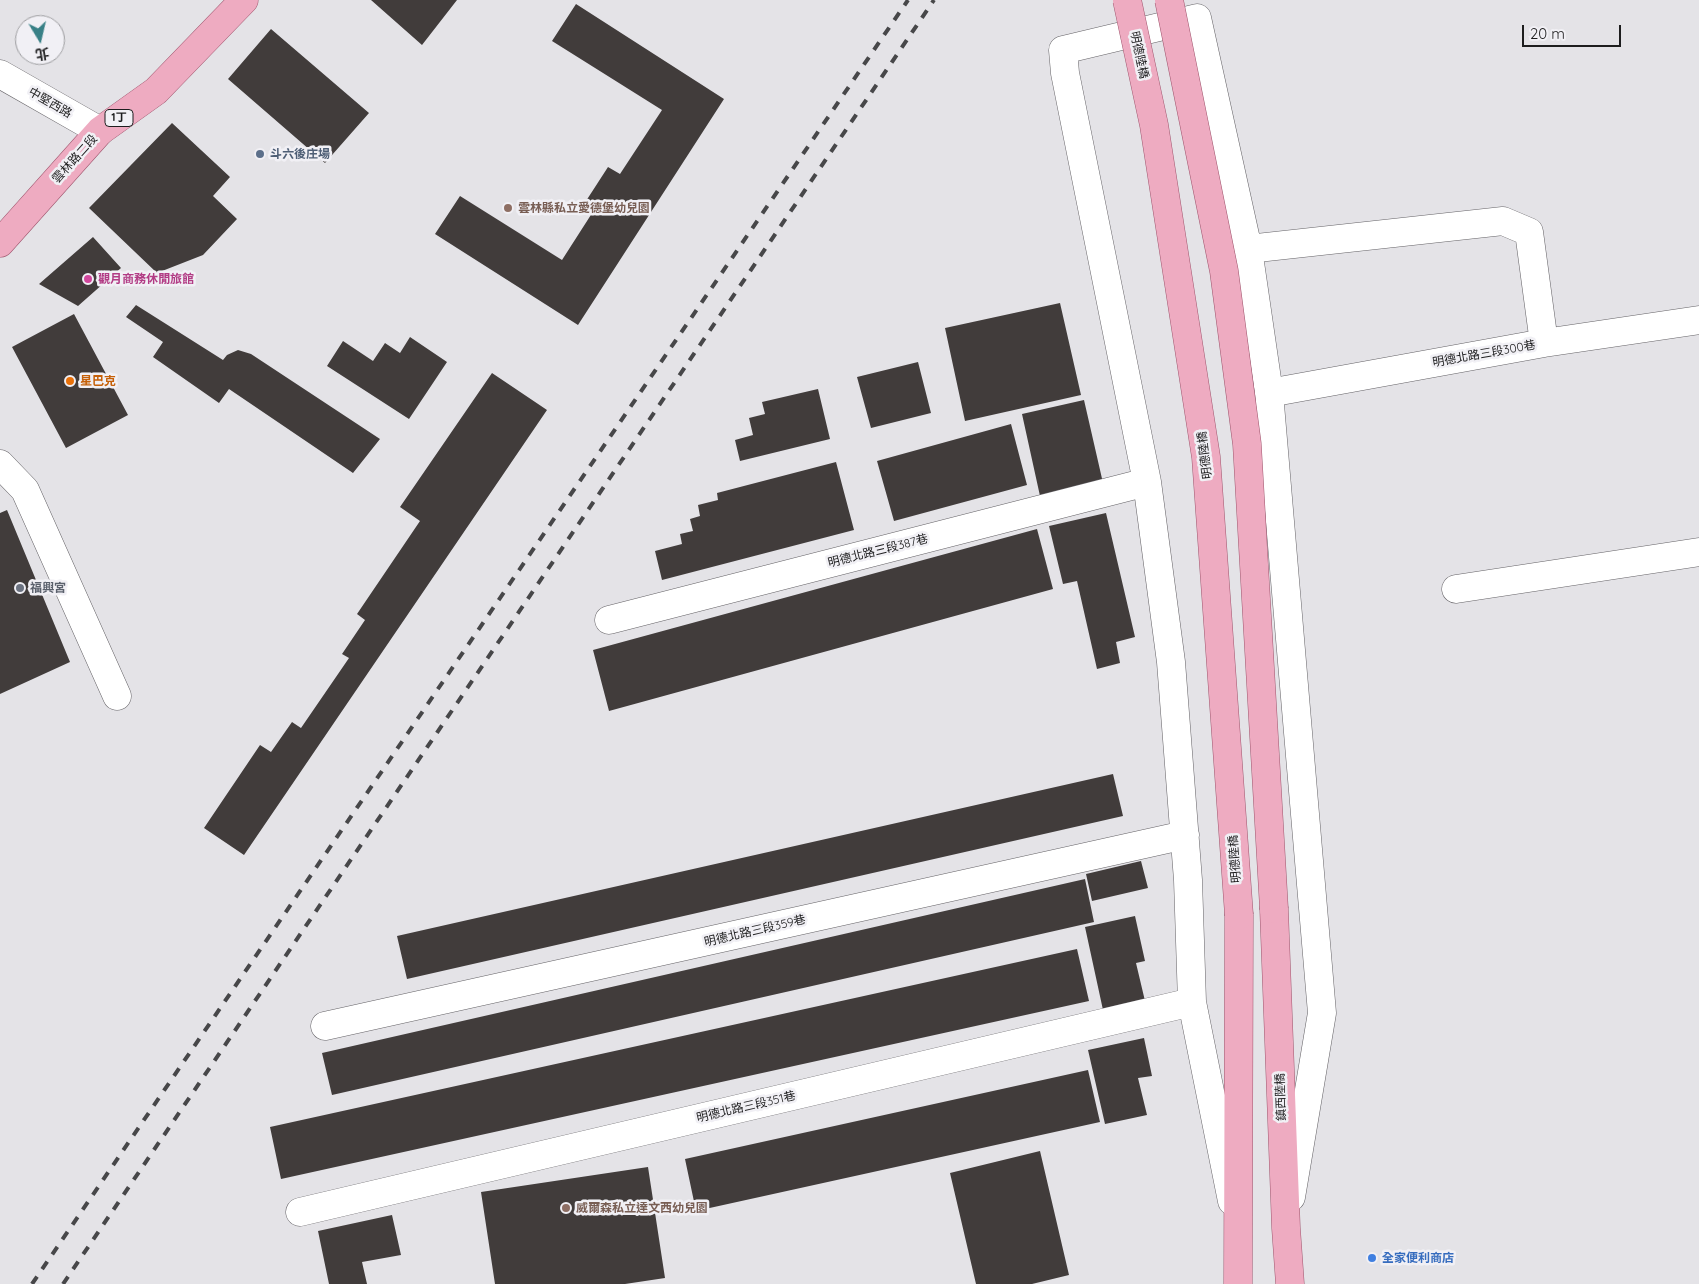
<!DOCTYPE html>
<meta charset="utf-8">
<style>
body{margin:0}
#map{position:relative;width:1699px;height:1284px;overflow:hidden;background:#e4e3e7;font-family:Quicksand,"Noto Sans TC",sans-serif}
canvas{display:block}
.north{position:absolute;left:15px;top:15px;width:50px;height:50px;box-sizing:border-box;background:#f1f0f5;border:1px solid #9c9c9f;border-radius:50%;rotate:171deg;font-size:14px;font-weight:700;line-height:20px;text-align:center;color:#1d1d1e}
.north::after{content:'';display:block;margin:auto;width:18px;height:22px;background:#388086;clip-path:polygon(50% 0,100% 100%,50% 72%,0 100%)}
.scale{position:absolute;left:1522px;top:25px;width:99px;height:22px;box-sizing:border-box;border:2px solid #1d1d1e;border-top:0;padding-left:6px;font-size:15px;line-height:18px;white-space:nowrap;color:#1d1d1e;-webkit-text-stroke:4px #f1f0f5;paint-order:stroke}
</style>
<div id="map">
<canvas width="1699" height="1284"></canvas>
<div class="north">北</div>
<div class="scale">20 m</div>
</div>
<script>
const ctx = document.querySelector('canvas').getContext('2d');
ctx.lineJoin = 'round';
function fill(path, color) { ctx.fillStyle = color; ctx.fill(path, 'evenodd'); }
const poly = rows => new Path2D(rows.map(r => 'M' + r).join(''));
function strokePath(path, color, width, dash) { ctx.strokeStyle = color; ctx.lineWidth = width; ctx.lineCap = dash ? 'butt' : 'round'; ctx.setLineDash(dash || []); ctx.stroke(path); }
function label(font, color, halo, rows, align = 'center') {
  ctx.font = font + ' Quicksand,"Noto Sans TC",sans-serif'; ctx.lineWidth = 5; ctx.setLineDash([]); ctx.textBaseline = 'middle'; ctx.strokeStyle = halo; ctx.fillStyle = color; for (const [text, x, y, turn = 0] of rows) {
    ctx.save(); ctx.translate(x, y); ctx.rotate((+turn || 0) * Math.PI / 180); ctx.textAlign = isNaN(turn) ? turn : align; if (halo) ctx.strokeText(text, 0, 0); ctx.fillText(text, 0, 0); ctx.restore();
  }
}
fill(poly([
 [371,0,457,0,422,45],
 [576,4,724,99,578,325,435,234,460,196,562,260,596,207,586,201,608,167,620,174,662,110,552,41],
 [271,29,369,113,325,163,228,79],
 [172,123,230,177,213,196,237,219,203,255,157,273,89,208],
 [93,237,121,268,78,306,39,284],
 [1060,303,1081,395,965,421,945,328],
 [136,305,223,360,227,355,238,350,251,354,380,439,353,473,229,389,219,403,153,357,163,342,126,317],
 [74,314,128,415,66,448,12,347],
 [410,337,447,362,409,419,327,366,343,341,373,361,385,343,400,353],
 [918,362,931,413,871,428,857,377],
 [492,373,547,410,244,855,204,828,260,745,271,752,292,722,301,728,349,658,342,654,365,620,357,614,420,521,400,507],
 [818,389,830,439,740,461,735,440,753,435,749,418,765,414,762,402],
 [1084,400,1103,483,1040,496,1022,414],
 [1011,424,1027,485,894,521,877,461],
 [836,462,854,530,662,580,655,551,682,544,680,534,693,531,690,519,700,516,698,505,718,500,717,493],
 [7,510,70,662,0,694,0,513],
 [1106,513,1135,637,1116,642,1120,663,1097,669,1077,581,1063,584,1049,526],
 [1037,529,1053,589,609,711,593,650],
 [1113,774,1123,816,407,979,397,936],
 [1141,861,1148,888,1092,901,1086,874],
 [1085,879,1094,922,332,1095,322,1053],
 [1135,916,1145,961,1136,963,1145,1001,1103,1010,1085,927],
 [1077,949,1089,1001,281,1179,270,1127],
 [1144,1038,1152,1076,1138,1078,1147,1115,1105,1124,1088,1050],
 [1088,1070,1100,1122,696,1211,685,1159],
 [1040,1151,1069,1275,1032,1284,976,1284,950,1173],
 [648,1167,665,1278,625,1284,495,1284,481,1192],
 [392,1215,401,1255,362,1262,367,1284,329,1284,318,1231]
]), '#413c3b');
const minor = poly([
 [0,74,100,131],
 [1248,249,1503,221,1529,232,1544,343],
 [1269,393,1544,343,1699,320],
 [0,464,25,490,117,696],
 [1456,589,1699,552],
 [609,620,1147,482],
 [325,1026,1185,835],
 [1232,1201,1192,1002,1188,880,1171,662,1147,482,1065,73,1063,50,1197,18,1248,249,1269,393,1322,1013,1291,1197],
 [300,1212,1192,1002]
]);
const major = poly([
 [0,243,100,131,156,91,244,0],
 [1274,909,1286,1228,1290,1284],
 [1238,1284,1239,915]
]);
strokePath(minor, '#656367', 29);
strokePath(major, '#9e556d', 29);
strokePath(minor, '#fff', 28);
strokePath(major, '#eeabc1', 28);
strokePath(poly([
 [32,1284,908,0],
 [63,1284,934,0]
]), '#474749', 4, [9, 9]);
const majorBridge = poly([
 [1127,0,1154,125,1206,457,1239,915],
 [1169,0,1224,271,1247,444,1274,909]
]);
strokePath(majorBridge, '#9e556d', 29, []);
strokePath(majorBridge, '#eeabc1', 28);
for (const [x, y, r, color] of [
 [260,154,5,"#5c6f8a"],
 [508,208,5,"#8d6e63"],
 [88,279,5,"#d1479c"],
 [70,381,5,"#e8710a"],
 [20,588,5,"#6b7280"],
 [566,1208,5,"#8d6e63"],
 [1372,1258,5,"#3f7fe0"]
]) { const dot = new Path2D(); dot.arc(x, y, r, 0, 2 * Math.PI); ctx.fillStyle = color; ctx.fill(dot); strokePath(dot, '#f1f0f5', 2); }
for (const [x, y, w] of [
 [119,118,28]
]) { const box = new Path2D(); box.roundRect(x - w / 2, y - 8.5, w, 17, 4); ctx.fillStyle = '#f1f0f5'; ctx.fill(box); strokePath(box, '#1d1d1e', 1); }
label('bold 11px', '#1d1d1e', null, [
 ["1丁",119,118]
]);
label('12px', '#1d1d1e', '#f1f0f5', [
 ["明德陸橋",1139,55,78],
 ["中堅西路",50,103,30],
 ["雲林路二段",75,159,-48],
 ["明德北路三段300巷",1484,354,-10],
 ["明德陸橋",1205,455,-97],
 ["明德北路三段387巷",878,551,-14],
 ["明德陸橋",1235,859,-94],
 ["明德北路三段359巷",755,931,-13],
 ["鎮西陸橋",1281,1097,-92],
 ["明德北路三段351巷",746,1107,-13]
]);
label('bold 12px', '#4e5e75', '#f1f0f5', [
 ["斗六後庄場",270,154]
], 'left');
label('bold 12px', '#785e54', '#f1f0f5', [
 ["雲林縣私立愛德堡幼兒園",518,208],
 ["威爾森私立達文西幼兒園",576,1208]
], 'left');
label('bold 12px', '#b23c85', '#f1f0f5', [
 ["觀月商務休閒旅館",98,279]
], 'left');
label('bold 12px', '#c56008', '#f1f0f5', [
 ["星巴克",80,381]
], 'left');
label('bold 12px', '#5b616d', '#f1f0f5', [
 ["福興宮",30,588]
], 'left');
label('bold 12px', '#366cbe', '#f1f0f5', [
 ["全家便利商店",1382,1258]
], 'left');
</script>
